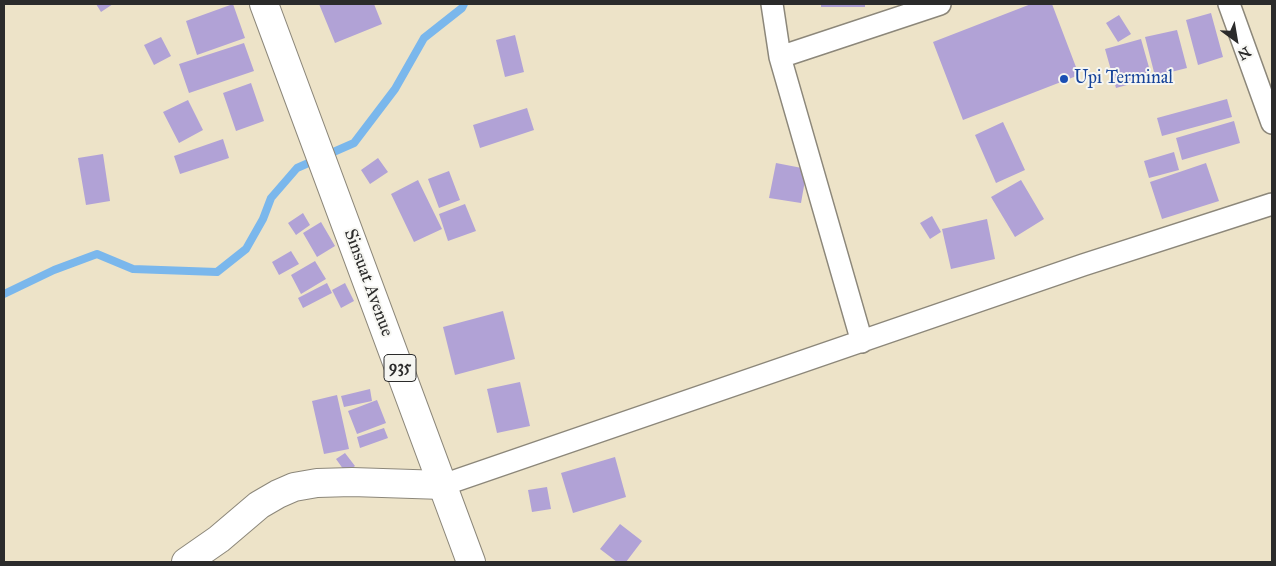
<!DOCTYPE html>
<style>
body{margin:0}
#map{position:relative;width:1276px;height:566px;overflow:hidden;background:#ede3c8;font-family:"IM FELL Great Primer",serif}
canvas{display:block}
.frame{position:absolute;inset:0;border:5px solid #2b2b2b;pointer-events:none}
.north{position:absolute;left:1211px;top:15px;width:50px;height:50px;-webkit-text-stroke:4px #f6f6f2;paint-order:stroke;rotate:148deg;font-size:14px;font-weight:700;line-height:20px;text-align:center;color:#2b2b2b}
.north::after{content:'';display:block;margin:auto;width:18px;height:22px;background:#2b2b2b;clip-path:polygon(50% 0,100% 100%,50% 72%,0 100%)}
</style>
<div id="map">
<canvas width="1276" height="566"></canvas>
<div class="frame"></div>
<div class="north">N</div>
</div>
<script>
const ctx = document.querySelector('canvas').getContext('2d');
ctx.lineJoin = 'round';
const poly = rows => new Path2D(rows.map(r => 'M' + r).join(''));
function strokePath(path, color, width, dash) { ctx.strokeStyle = color; ctx.lineWidth = width; ctx.lineCap = dash ? 'butt' : 'round'; ctx.setLineDash(dash || []); ctx.stroke(path); }
function fill(path, color) { ctx.fillStyle = color; ctx.fill(path, 'evenodd'); }
function label(font, color, halo, rows, align = 'center') {
  ctx.font = font + ' "IM FELL Great Primer",serif'; ctx.lineWidth = 4; ctx.setLineDash([]); ctx.textBaseline = 'middle'; ctx.strokeStyle = halo; ctx.fillStyle = color; for (const [text, x, y, turn = 0] of rows) {
    ctx.save(); ctx.translate(x, y); ctx.rotate((+turn || 0) * Math.PI / 180); ctx.textAlign = isNaN(turn) ? turn : align; if (halo) ctx.strokeText(text, 0, 0); ctx.fillText(text, 0, 0); ctx.restore();
  }
}
strokePath(poly([
 [4,294,54,270,97,254,133,269,217,272,246,249,263,219,271,198,297,168,354,143,395,89,424,38,462,8,464,4]
]), '#7ab7ec', 8);
fill(poly([
 [96,4,113,4,101,12],
 [233,4,245,38,197,55,186,21],
 [319,4,374,4,382,24,335,43],
 [821,4,865,4,865,7,821,7],
 [1031,4,1052,4,1079,75,963,120,933,42],
 [1211,13,1223,57,1198,65,1186,20],
 [1119,15,1131,34,1118,42,1106,23],
 [1177,30,1187,68,1155,76,1145,37],
 [515,35,524,72,505,77,496,40],
 [161,37,171,56,154,65,144,45],
 [1141,39,1152,78,1116,88,1105,49],
 [244,43,254,71,189,93,179,64],
 [251,83,264,121,236,131,223,93],
 [1227,99,1232,117,1162,136,1157,118],
 [188,100,203,130,179,143,163,112],
 [527,108,534,130,480,148,473,125],
 [1234,121,1240,143,1182,160,1176,138],
 [1003,122,1025,170,996,183,975,135],
 [223,139,229,158,180,174,174,156],
 [1174,152,1179,170,1149,178,1144,161],
 [103,154,110,201,86,205,78,158],
 [378,158,388,172,370,184,361,170],
 [776,163,807,169,801,203,769,198],
 [1206,163,1219,201,1162,219,1150,182],
 [449,171,460,200,439,208,428,179],
 [418,180,442,229,414,242,391,194],
 [1021,180,1044,219,1015,237,991,197],
 [465,204,476,231,448,241,439,214],
 [303,213,310,225,296,235,288,223],
 [932,216,941,232,930,239,920,223],
 [987,219,995,259,951,269,942,229],
 [321,222,335,246,317,257,303,233],
 [291,251,299,264,279,275,272,262],
 [315,261,326,279,301,294,291,275],
 [327,283,332,293,303,308,298,298],
 [345,283,354,301,341,308,332,290],
 [503,311,515,359,455,375,443,327],
 [520,382,530,426,497,433,487,389],
 [370,389,372,401,344,407,341,396],
 [337,395,349,449,324,454,312,401],
 [377,400,386,423,357,434,348,411],
 [384,428,388,438,360,448,357,437],
 [345,453,355,466,346,473,336,459],
 [615,457,626,497,573,513,561,473],
 [547,487,551,509,532,512,528,490],
 [620,524,642,541,626,562,617,562,600,549]
]), '#b1a2d6');
const minor = poly([
 [772,4,780,57,862,342],
 [1229,4,1272,123],
 [780,57,940,4],
 [443,485,1083,265,1272,204]
]);
const secondary = poly([
 [186,562,219,539,259,505,278,494,294,487,317,483,352,482,443,485]
]);
const primary = poly([
 [264,4,471,562]
]);
strokePath(minor, '#8c877a', 24);
strokePath(secondary, '#8c877a', 30);
strokePath(primary, '#8c877a', 30);
strokePath(minor, '#fff', 21);
strokePath(secondary, '#fff', 28);
strokePath(primary, '#fff', 28);
for (const [x, y, r, color] of [
 [1064,79,5,"#1a4fb4"]
]) { const dot = new Path2D(); dot.arc(x, y, r, 0, 2 * Math.PI); ctx.fillStyle = color; ctx.fill(dot); strokePath(dot, '#f6f6f2', 2); }
for (const [x, y, w] of [
 [400,368,32]
]) { const box = new Path2D(); box.roundRect(x - w / 2, y - 13.5, w, 27, 4); ctx.fillStyle = '#f6f6f2'; ctx.fill(box); strokePath(box, '#2b2b2b', 1); }
label('bold 16px', '#2b2b2b', null, [
 ["935",400,368]
]);
label('18px', '#164399', '#f6f6f2', [
 ["Upi Terminal",1074,79]
], 'left');
label('18px', '#2b2b2b', '#f6f6f2', [
 ["Sinsuat Avenue",368,283,70]
]);
</script>
